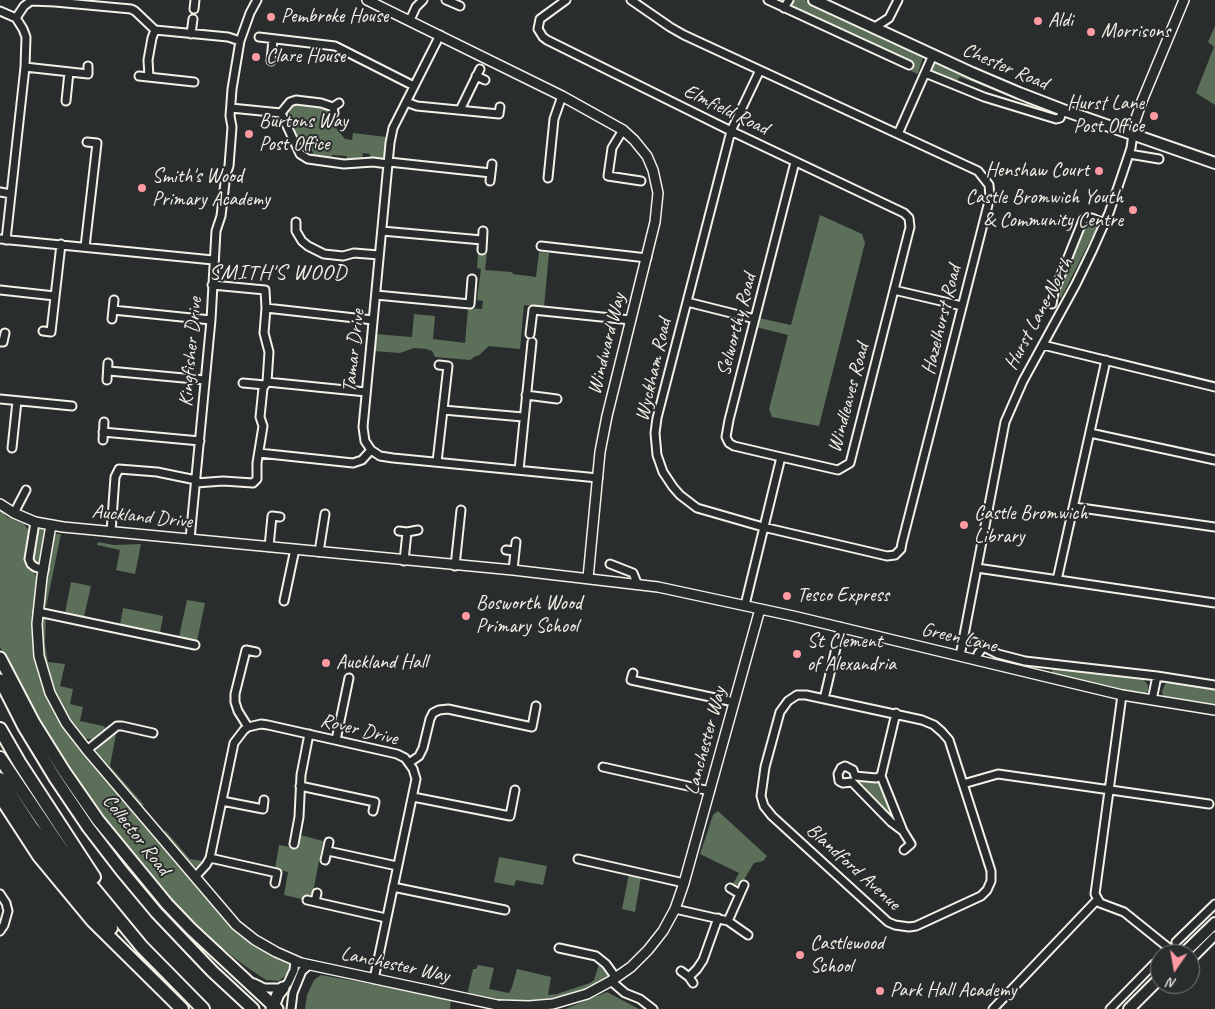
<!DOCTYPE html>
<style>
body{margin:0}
#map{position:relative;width:1215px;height:1009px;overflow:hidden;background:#2a2d2e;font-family:Caveat,sans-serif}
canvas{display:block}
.north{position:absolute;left:1150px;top:944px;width:50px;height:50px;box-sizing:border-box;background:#2a2d2e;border:1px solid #7b7b78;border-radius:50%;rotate:192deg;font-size:14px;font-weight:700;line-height:20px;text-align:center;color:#f4f1e8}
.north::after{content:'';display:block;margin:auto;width:18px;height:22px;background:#ff9aa2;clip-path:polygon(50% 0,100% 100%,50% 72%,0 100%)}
</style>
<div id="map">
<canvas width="1215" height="1009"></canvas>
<div class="north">N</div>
</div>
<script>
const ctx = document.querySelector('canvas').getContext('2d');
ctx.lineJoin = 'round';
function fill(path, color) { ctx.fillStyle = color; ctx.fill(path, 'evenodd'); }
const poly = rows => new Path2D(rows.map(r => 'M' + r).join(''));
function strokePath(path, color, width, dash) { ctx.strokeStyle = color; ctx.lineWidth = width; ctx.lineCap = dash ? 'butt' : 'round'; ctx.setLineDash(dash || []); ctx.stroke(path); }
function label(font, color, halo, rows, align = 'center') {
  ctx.font = font + ' Caveat,sans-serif'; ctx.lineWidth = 4; ctx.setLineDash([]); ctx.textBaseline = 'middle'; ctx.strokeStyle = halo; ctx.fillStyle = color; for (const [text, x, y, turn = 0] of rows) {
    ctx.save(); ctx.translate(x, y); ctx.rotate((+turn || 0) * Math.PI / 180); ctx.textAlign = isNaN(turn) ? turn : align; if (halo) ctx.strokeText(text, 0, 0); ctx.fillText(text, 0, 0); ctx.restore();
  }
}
fill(poly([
 [792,0,805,0,923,57,918,74,911,71,914,64,792,7],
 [1215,26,1215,105,1196,93,1214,47,1208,42],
 [935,62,938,62,1051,110,1048,114,1025,107,1025,102,960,77,956,82,931,72,932,65],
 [295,105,319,106,319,108,329,111,329,114,332,114,331,120,337,121,336,128,345,139,352,140,353,133,386,137,384,159,370,159,370,154,363,153,362,158,347,161,347,156,332,155,331,159,312,158,313,152,305,146,302,140,298,141,288,119,290,108],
 [820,215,862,234,865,243,819,426,772,417,769,409,788,335,756,327,759,318,791,325],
 [1088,220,1097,222,1098,225,1061,298,1056,295,1085,223],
 [478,252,487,252,485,270,512,272,513,274,536,277,539,252,549,253,544,307,524,305,520,349,489,346,478,356,476,356,470,360,435,357,432,351,426,349,414,348,400,353,374,351,375,334,412,337,414,314,435,316,433,339,465,343,468,308,482,309,483,301,477,300,481,269,477,268],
 [0,509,7,517,24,524,29,531,25,562,29,569,34,572,38,580,33,624,34,641,39,669,56,711,213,904,289,963,290,968,287,974,279,981,266,980,245,966,217,944,170,901,64,765,0,647],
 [40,526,45,530,46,537,42,560,36,563,34,561,36,538,38,527],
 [55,534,61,534,46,607,41,605],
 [98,542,114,545,141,544,135,574,116,570,120,550,97,545],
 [71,582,91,586,84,617,65,613],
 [187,600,205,603,197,641,179,637],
 [123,608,163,616,160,633,120,625],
 [42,616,46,616,45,645,48,662,65,664,60,686,73,689,70,704,83,707,80,721,103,726,106,728,92,739,84,739,70,721,62,708,51,679,47,674,40,641],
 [1053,667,1143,679,1148,685,1148,691,1144,695,1051,675],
 [1169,682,1215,688,1215,706,1164,699,1162,692,1165,684],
 [113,732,116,734,110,766,144,805,140,805,96,754,97,746],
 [860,780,879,781,888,797,898,825,857,783,857,781],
 [718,811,767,856,763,861,754,863,740,886,733,884,739,873,700,854,713,815],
 [165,830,190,859,203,861,200,866,192,867,164,835],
 [300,835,323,841,312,897,305,896,301,899,284,895,288,872,275,869,279,845,296,848],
 [499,857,547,866,543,885,516,880,514,886,494,882],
 [629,874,641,877,635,912,622,909],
 [600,961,610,976,600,983,572,995,544,1001,516,1002,492,1001,469,995,468,991,473,969,476,969,478,965,494,968,489,989,509,993,512,987,517,969,551,977,548,995,557,994,590,983,594,980],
 [321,975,451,999,450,1009,305,1009,307,995,314,980],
 [607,992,639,1009,565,1009,592,998]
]), '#5b6f59');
const minor = poly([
 [446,0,460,6],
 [566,0,540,19,538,29,543,37,547,40,731,131,904,213,909,218,910,227,850,463,838,470,781,457,745,605],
 [631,0,670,27,684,35,978,171,989,185,990,197,902,543,901,549,895,555,887,556,763,527,697,508,680,495,673,487,663,472,657,455,655,433,657,418,731,131,760,70],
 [768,0,909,65],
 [784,8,789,0],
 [194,9,195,0],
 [0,11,16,18,23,29,26,37,25,67,6,240],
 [16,18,24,6,31,1,55,2,131,9,135,11,155,30,228,37,240,41],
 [410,20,416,7,423,0],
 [875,27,889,18,898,0],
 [191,34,193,19],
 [440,35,393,128,390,143,363,427,365,441,371,450,380,456,393,458,598,478],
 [259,37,335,46,414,86],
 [271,61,273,39],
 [25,67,88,74,88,66],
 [925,73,984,97,1056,119,1060,118,1063,110],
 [139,76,194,82],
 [476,76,485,80],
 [149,77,148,60,152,38,155,30],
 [66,101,69,72],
 [406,102,417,106,499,114,500,107],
 [231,108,281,113,300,154,308,159,344,164,373,162,388,164],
 [460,110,480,69],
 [281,113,290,102,296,100,321,103,333,107],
 [334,113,333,107,339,103],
 [623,130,612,148,608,176,641,181],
 [898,134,933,55],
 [1129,154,1159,159],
 [389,162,491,173],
 [548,178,554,119,562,96],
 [490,181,492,164],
 [0,192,11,194],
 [296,222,296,231,302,241,308,246,324,254,343,256,354,253,379,255],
 [382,231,482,240],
 [0,239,213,260],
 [541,246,647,258],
 [85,247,97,143,87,142],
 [482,250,483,231],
 [0,290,55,296],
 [894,290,962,306],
 [376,295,470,304,472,279],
 [687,302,755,319],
 [1052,304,1054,292,1083,220,1087,218,1092,218,1104,223],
 [266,308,373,320],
 [113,310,211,320],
 [112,319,114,300],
 [43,331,51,332,61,244],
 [530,334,533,310,631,320],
 [0,342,3,342,5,333],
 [1043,345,1215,387],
 [109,371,205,380],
 [107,380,108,363],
 [267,382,366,392],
 [243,383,265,385],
 [526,395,557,399],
 [0,399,72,406],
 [443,410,523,417],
 [103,432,200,441],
 [1090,433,1215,460],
 [103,440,104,422],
 [12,448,17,401],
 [259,453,353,463,362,460,371,450],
 [781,457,734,446,729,443,726,437,729,420,795,162],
 [437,462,448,366,439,365],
 [519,470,532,342],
 [196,483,223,481,253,483,257,479,257,463,263,426,260,417,263,388,267,382,269,352,264,333,266,308,265,290,212,285],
 [1074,507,1215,527],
 [14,513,26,490],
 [35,522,29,559,31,564,35,567,44,570],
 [399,531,407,532,418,530],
 [111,532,115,477,119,469,157,472,196,480],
 [190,539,211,320,216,231,221,216,226,174,229,166,232,127,230,116,232,89,240,41,250,13,257,0],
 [269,547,272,516,280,517],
 [506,550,515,551],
 [319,552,325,514],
 [404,561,407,532],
 [610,564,633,573,637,583],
 [455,566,461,510],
 [977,568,1215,603],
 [513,570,516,542],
 [1057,580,1106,360],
 [284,601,295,549],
 [38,612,195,645],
 [974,642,998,654,1025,661,1157,676,1215,685],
 [978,654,983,647],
 [960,656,1005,422,1023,381,1076,284,1092,251,1109,213,1122,175,1131,148,1133,134],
 [633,673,631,680,734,702],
 [797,695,806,695,922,720,934,725,942,732,949,740,991,871,991,881,987,890,981,896,916,926,909,927,895,925,888,922,772,816,764,806,761,796,765,767,780,712,788,701,797,695],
 [1122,695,1095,894,1100,903,1124,912,1170,949],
 [824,699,841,627],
 [1152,700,1157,676],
 [248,727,238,711,235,702,235,694,246,650,256,652],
 [336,740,349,678],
 [87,750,117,726,122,726,153,733],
 [409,763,419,756,423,748,430,719,433,713,439,710,448,709,532,727,536,706],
 [603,767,710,791],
 [881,776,876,778,855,776,853,770,845,766,841,768,838,774,839,781,843,783,852,782,891,822,903,831,881,776,896,713],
 [963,784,998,774,1209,804],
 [300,786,375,802,373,811],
 [413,797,510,816,515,790],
 [222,801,263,809,264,800],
 [903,831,911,844,904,850],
 [294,844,299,817,301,775,309,734],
 [328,851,397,866],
 [210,858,277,873,275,883],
 [578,859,684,883],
 [325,860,329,842],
 [195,877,206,865,210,858,234,743,244,730,248,727,261,724,268,725,397,754,405,758,413,769,416,779,374,979],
 [393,887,505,910],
 [730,888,740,894],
 [0,894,6,903,8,911,4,925,0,931],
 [307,900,386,918],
 [315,902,317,893],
 [675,909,728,921,748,935],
 [728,921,744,885],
 [1176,942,1215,904],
 [559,948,596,956,606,964,616,978],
 [1190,961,1215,936],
 [681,971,689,977],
 [611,981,625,993,640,999,653,1009],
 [254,983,264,988,283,988,288,983,294,970,295,961],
 [693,983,689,977,697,969,703,960,718,918],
 [291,1009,293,993,302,971,309,965],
 [993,1009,1097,900],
 [1110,1009,1154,964,1157,963,1160,966]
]);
const tertiary = poly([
 [367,0,562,96,623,130,634,140,647,156,653,170,658,193,655,222,607,416,600,452,588,578],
 [1133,134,1134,124,1142,101,1184,0],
 [0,504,14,513,35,522,63,527,513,570,658,587,793,616,1122,695,1215,710],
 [51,525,42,577,37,624,39,656,50,693,66,723,87,750,236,925,255,940,276,952,301,963,497,1005,529,1006,553,1004,587,994,611,981,631,967,648,950,663,931,675,909,684,883,760,609]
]);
const secondary = poly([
 [814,0,972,73,1019,93,1063,110,1215,163],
 [1183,954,1215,923],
 [1129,1009,1160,978]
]);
const trunk = poly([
 [0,658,34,723,64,771,98,820,167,904,191,929,277,1009],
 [0,680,24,727,55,778,88,827,121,870,156,912,212,971,253,1009],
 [272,1009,278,994,283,988]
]);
const motorway = poly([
 [0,729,19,762,94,877],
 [0,758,62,850,142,947,203,1009],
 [0,779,32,828,111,928],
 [0,796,39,856,92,920,182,1009]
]);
strokePath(minor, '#f4f1e8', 11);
strokePath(tertiary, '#f4f1e8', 12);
strokePath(secondary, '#f4f1e8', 14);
strokePath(trunk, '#f4f1e8', 15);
strokePath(motorway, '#f4f1e8', 16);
strokePath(minor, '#2a2d2e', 7);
strokePath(tertiary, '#2a2d2e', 9);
strokePath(secondary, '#2a2d2e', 10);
strokePath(trunk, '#2a2d2e', 11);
strokePath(motorway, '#2a2d2e', 12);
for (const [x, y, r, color] of [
 [271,17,5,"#ff9aa2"],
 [1038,21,5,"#ff9aa2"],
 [1091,32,5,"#ff9aa2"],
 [256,57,5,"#ff9aa2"],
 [1154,116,5,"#ff9aa2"],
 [249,134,5,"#ff9aa2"],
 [1099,171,5,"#ff9aa2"],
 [142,188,5,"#ff9aa2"],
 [1133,210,5,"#ff9aa2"],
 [964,525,5,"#ff9aa2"],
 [787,596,5,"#ff9aa2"],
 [466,616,5,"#ff9aa2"],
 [797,654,5,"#ff9aa2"],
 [326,663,5,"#ff9aa2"],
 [800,955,5,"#ff9aa2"],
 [880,991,5,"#ff9aa2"]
]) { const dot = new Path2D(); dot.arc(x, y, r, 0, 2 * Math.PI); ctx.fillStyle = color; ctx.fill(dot); strokePath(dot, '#2a2d2e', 2); }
label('20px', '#f4f1e8', '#2a2d2e', [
 ["Pembroke House",281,17],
 ["Aldi",1048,21],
 ["Morrisons",1101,32],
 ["Clare House",266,57],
 ["Hurst Lane",1144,104,"right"],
 ["Post Office",1144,127,"right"],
 ["Burtons Way",259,122],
 ["Post Office",259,145],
 ["Henshaw Court",1089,171,"right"],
 ["Smith's Wood",152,177],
 ["Primary Academy",152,200],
 ["Castle Bromwich Youth",1123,198,"right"],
 ["& Community Centre",1123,221,"right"],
 ["Castle Bromwich",974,514],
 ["Library",974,537],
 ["Tesco Express",797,596],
 ["Bosworth Wood",476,604],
 ["Primary School",476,627],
 ["St Clement",807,642],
 ["of Alexandria",807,665],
 ["Auckland Hall",336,663],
 ["Castlewood",810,944],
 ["School",810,967],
 ["Park Hall Academy",890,991]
], 'left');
label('20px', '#f4f1e8', '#2a2d2e', [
 ["Chester Road",1005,67,23],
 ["Elmfield Road",726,110,26],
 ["Hurst Lane North",1039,314,-62],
 ["Hazelhurst Road",942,320,-76],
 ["Selworthy Road",737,325,-75],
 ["Windward Way",607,344,-76],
 ["Tamar Drive",354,351,-84],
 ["Kingfisher Drive",191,352,-85],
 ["Wyckham Road",654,370,-77],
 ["Windleaves Road",849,398,-75],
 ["Auckland Drive",142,517,6],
 ["Green Lane",959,638,13],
 ["Rover Drive",359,730,14],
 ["Lanchester Way",706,741,-75],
 ["Collector Road",136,835,52],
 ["Blandford Avenue",853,867,42],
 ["Lanchester Way",395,965,12]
]);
ctx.letterSpacing = '1px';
label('22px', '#f4f1e8', '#2a2d2e', [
 ["SMITH'S WOOD",278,273]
]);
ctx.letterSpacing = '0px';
</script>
